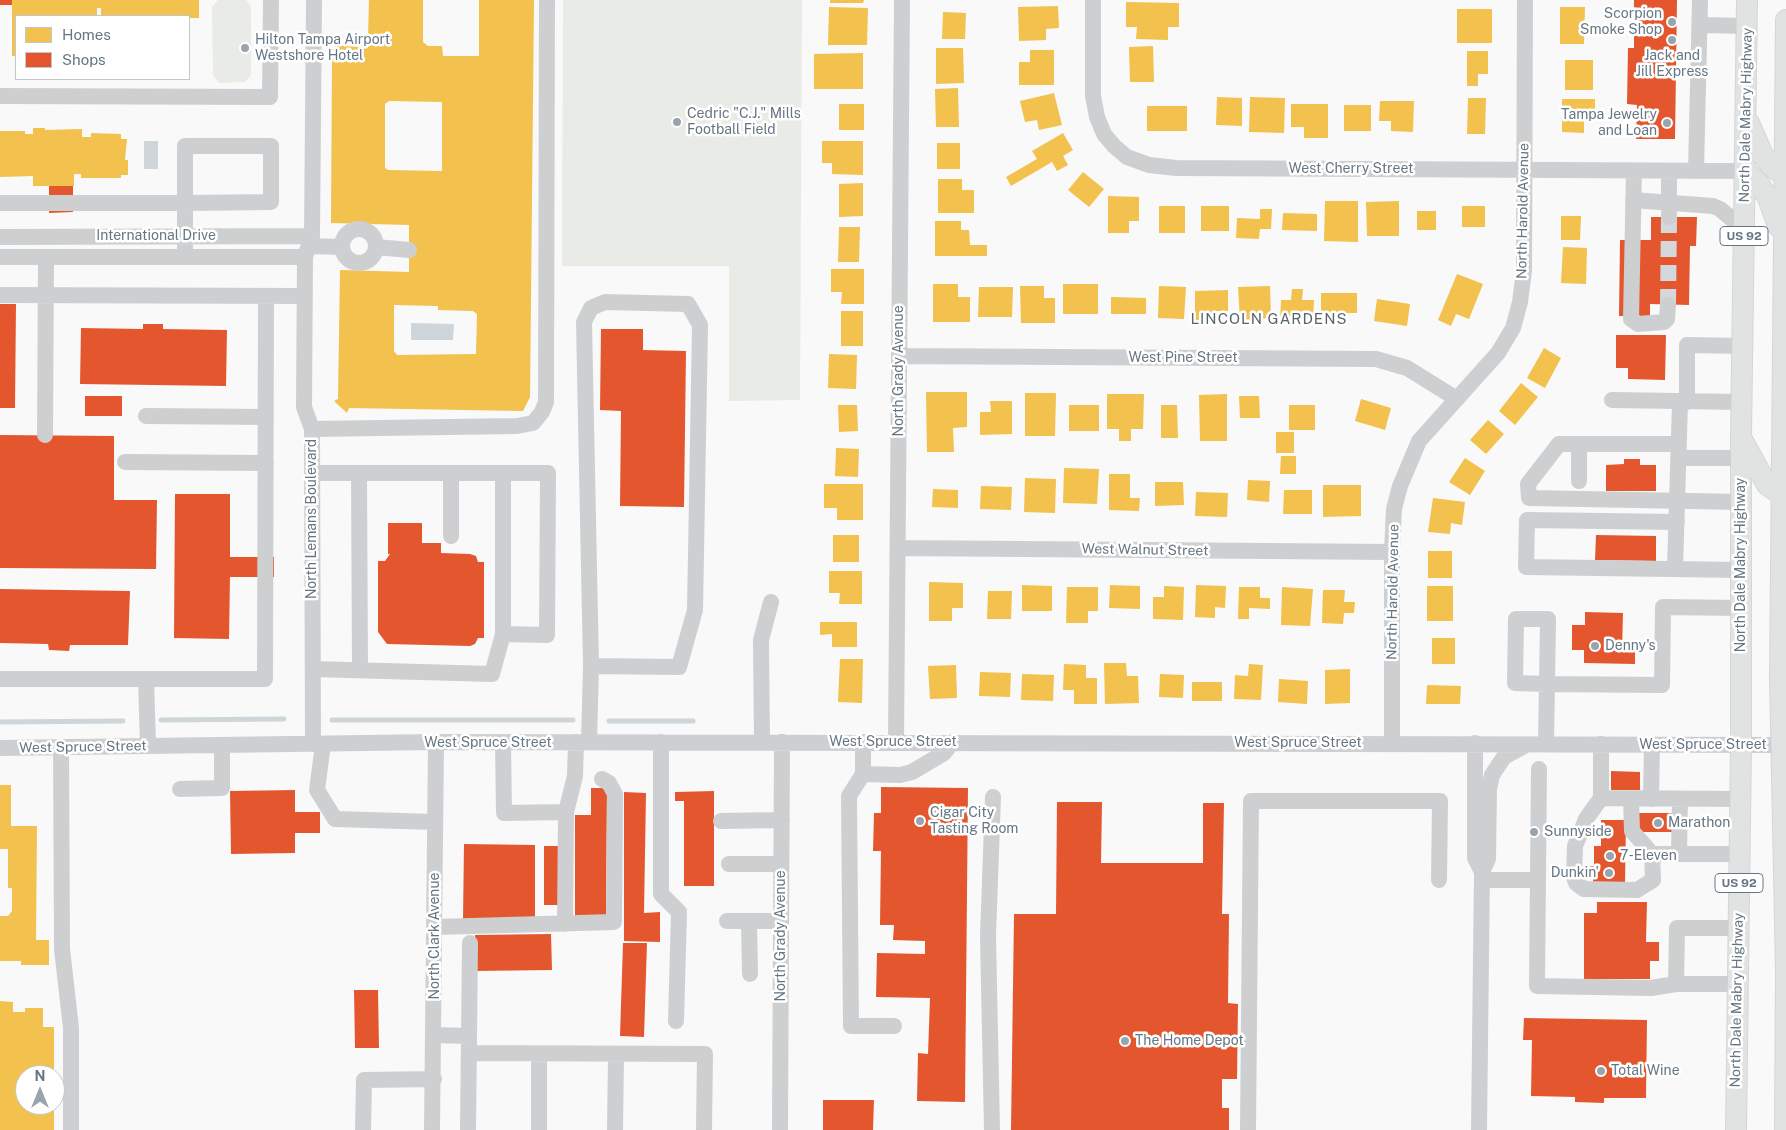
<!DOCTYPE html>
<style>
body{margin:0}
#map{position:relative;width:1786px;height:1130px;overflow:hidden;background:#f9f9f9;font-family:"Public Sans",sans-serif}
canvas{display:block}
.legend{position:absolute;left:15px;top:15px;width:175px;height:65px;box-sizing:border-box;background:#fff;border:1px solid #c1c8cd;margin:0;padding:6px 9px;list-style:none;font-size:15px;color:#657683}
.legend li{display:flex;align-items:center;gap:10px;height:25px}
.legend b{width:25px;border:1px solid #c1c8cd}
.north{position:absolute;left:15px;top:1065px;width:50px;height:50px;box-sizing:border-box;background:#fff;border:1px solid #c1c8cd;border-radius:50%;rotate:0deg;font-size:14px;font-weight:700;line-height:20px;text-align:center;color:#657683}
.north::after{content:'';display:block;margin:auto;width:18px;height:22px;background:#99a4ac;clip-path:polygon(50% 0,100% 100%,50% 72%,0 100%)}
</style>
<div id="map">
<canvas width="1786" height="1130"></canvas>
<ul class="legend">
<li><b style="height:14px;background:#f2c14e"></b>Homes</li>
<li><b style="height:14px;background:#e4572e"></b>Shops</li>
</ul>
<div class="north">N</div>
</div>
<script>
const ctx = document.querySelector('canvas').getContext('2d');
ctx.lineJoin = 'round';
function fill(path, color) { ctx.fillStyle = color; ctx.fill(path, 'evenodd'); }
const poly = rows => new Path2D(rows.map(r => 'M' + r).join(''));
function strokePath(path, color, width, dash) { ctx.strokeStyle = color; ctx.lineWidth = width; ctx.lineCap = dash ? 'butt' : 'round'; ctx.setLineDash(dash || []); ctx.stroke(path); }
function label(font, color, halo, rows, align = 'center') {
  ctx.font = font + ' "Public Sans",sans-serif'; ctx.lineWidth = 5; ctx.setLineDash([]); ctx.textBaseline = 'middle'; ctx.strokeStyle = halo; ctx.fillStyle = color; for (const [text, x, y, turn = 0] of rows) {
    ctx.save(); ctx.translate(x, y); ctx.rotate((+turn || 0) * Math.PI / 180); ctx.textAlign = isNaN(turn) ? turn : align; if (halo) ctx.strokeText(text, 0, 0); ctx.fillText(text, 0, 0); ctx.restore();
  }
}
fill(poly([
 [218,0,246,0,251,7,251,75,245,82,219,83,213,75,212,7],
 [563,0,802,0,800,400,729,401,729,266,562,266]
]), '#e8ebe6');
fill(poly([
 [144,141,158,141,158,169,144,169],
 [411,323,454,324,453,340,411,340]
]), '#ced6d9');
fill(poly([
 [12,0,199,0,199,18,189,18,189,16,101,16,101,8,97,8,97,15,90,16,16,16,16,56,12,56],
 [369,0,423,0,423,42,428,46,442,46,443,56,479,56,479,0,534,0,530,397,523,411,349,408,347,413,334,401,338,399,340,270,409,272,409,225,331,223,332,58,330,52,339,43,344,46,366,47,368,38],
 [389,101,442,102,442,171,388,170,385,168,385,104],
 [394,305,438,306,438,310,473,311,477,314,476,354,397,355,394,351],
 [830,0,864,0,863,3,830,3],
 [1126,2,1179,3,1179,27,1168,27,1168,40,1136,39,1137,27,1126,27],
 [1058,6,1059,28,1046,29,1046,40,1019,41,1018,7],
 [829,7,868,8,867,45,828,45],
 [1560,7,1585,7,1584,44,1560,44],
 [1457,9,1492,9,1492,43,1457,43],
 [943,12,966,13,965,39,942,39],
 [1153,46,1154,82,1130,82,1129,47],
 [936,48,963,48,964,83,936,84],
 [1030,50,1054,50,1054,85,1019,85,1019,62,1030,62],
 [1467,51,1488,51,1488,74,1478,74,1478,86,1467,86],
 [863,53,863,89,814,89,814,54],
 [1565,60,1593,60,1593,90,1565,90],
 [958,88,959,127,936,127,935,89],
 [1054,93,1062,125,1039,130,1037,120,1025,122,1020,101],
 [1217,97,1242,98,1242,126,1216,125],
 [1250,97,1285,98,1284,133,1249,132],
 [1468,98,1486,98,1485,134,1467,134],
 [1562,99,1595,99,1595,121,1584,121,1584,133,1562,132],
 [1380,101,1414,101,1413,132,1391,131,1391,121,1379,121],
 [839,104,864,104,864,130,839,130],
 [1291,104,1328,104,1328,138,1304,138,1304,127,1291,127],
 [1344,105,1371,105,1371,131,1344,131],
 [1147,106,1187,106,1187,131,1147,131],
 [33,128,45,128,45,130,82,129,82,137,91,137,91,133,121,134,121,139,127,139,125,160,128,160,128,175,121,175,121,178,81,178,81,174,74,174,74,186,33,186,33,176,0,177,0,131,25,131,25,134,33,134],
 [1063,133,1073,150,1063,156,1068,165,1057,171,1052,162,1011,186,1006,177,1037,159,1032,151],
 [822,141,863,141,863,175,832,174,832,163,822,163],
 [937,143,960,143,960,169,937,169],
 [1083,172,1104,189,1089,207,1068,190],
 [938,179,962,179,962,190,974,190,974,213,938,213],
 [863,183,863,216,839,217,839,184],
 [1108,196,1139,197,1139,221,1129,221,1129,233,1108,233],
 [1325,201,1358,201,1358,242,1324,241],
 [1399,201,1399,236,1367,236,1366,202],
 [1159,206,1185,206,1185,233,1159,233],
 [1201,206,1229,206,1229,231,1201,231],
 [1462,206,1485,206,1485,227,1462,227],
 [1260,209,1272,209,1271,229,1260,229,1259,239,1236,238,1237,218,1260,219],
 [1417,211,1436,211,1436,230,1417,230],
 [1283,213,1317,214,1317,231,1282,230],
 [1561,216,1581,216,1580,240,1561,240],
 [935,221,961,221,961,230,969,230,970,245,987,245,987,256,935,256],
 [839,227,860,227,859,262,838,262],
 [1563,247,1587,248,1586,284,1561,283],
 [831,269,864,269,864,304,841,304,842,292,831,292],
 [1457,274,1483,284,1469,319,1456,314,1451,326,1438,320],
 [933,284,958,284,958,297,970,297,970,322,933,322],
 [1063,284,1098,284,1098,314,1063,314],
 [1020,286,1044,286,1044,298,1055,298,1055,323,1021,323],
 [1159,286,1186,287,1184,319,1158,318],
 [1270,286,1271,318,1240,320,1238,287],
 [979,287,1013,287,1012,317,978,317],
 [1292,289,1303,289,1302,300,1314,300,1313,323,1280,323,1281,300,1291,300],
 [1228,290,1228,311,1217,311,1217,322,1195,322,1195,291],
 [1321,293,1357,293,1357,313,1321,313],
 [1111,297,1146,298,1146,314,1111,314],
 [1377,299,1410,304,1407,326,1374,321],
 [841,311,863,311,863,346,841,346],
 [1544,348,1561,358,1545,388,1527,378],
 [829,354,857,355,856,389,828,388],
 [1521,383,1538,397,1515,425,1499,411],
 [926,392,967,392,967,427,953,428,954,452,927,452],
 [1025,393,1056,393,1055,436,1025,436],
 [1107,394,1144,394,1143,429,1131,429,1131,441,1119,441,1119,429,1107,429],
 [1227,394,1227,441,1200,441,1199,395],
 [1239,396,1259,396,1260,418,1240,418],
 [1361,399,1391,408,1385,430,1355,421],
 [990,401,1012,401,1012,434,980,435,980,412,991,412],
 [838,405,857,405,858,431,839,432],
 [1069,405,1099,405,1099,431,1069,431],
 [1161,405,1177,405,1178,438,1161,438],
 [1289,405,1315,405,1315,430,1289,430],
 [1488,420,1504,434,1486,454,1470,440],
 [1276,432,1294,432,1294,453,1276,453],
 [836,448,859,449,858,477,835,476],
 [1281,456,1296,456,1296,474,1280,474],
 [1465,458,1485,471,1470,495,1449,482],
 [1064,468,1099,469,1097,504,1063,503],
 [1109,474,1130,474,1130,498,1140,498,1139,511,1109,510],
 [1025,478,1056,479,1055,513,1024,512],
 [1248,480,1270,481,1269,502,1247,500],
 [1155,482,1183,482,1184,505,1155,506],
 [824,484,863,484,863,520,837,520,837,508,824,508],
 [1323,485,1361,485,1361,516,1323,517],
 [981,486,1012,487,1011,510,980,509],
 [933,489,958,490,958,508,932,507],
 [1284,490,1312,490,1312,514,1283,514],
 [1196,492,1228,493,1227,517,1195,516],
 [1433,498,1465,502,1462,525,1451,523,1450,534,1428,532],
 [833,535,859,535,859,562,833,562],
 [1428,551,1452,551,1452,578,1428,578],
 [829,571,862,571,862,604,839,604,840,593,829,593],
 [929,582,963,583,963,608,952,608,952,621,929,621],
 [1022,585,1052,586,1052,611,1022,611],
 [1110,585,1140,586,1140,609,1109,608],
 [1196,585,1226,586,1225,608,1215,607,1215,618,1195,617],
 [1164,586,1184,587,1183,620,1153,619,1153,597,1164,597],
 [1427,586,1453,586,1453,621,1427,621],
 [1067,587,1098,587,1098,611,1088,611,1088,623,1066,623],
 [1239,587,1260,587,1260,598,1270,598,1270,609,1249,608,1249,619,1238,619],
 [1282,587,1313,589,1310,626,1281,625],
 [1323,590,1345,590,1344,602,1355,602,1354,613,1344,613,1343,624,1322,623],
 [988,591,1012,591,1011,619,987,619],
 [820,622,857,622,857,647,832,647,832,634,820,635],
 [1432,638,1455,638,1455,664,1432,664],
 [840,659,863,659,862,703,838,702],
 [1104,663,1126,663,1127,676,1138,676,1139,703,1105,704],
 [1064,664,1086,665,1086,678,1097,678,1097,704,1074,704,1074,690,1063,690],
 [1249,664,1263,665,1261,700,1234,699,1235,675,1248,676],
 [956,665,957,698,930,699,928,666],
 [1350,669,1350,703,1325,704,1325,670],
 [980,672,1011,673,1010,697,979,696],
 [1022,674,1054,675,1053,701,1021,700],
 [1160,674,1184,675,1183,698,1159,697],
 [1279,679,1308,681,1307,704,1278,702],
 [1192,682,1222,682,1222,701,1192,701],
 [1427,685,1461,686,1460,704,1426,704],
 [0,785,11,785,11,826,37,826,36,940,49,940,49,965,21,965,21,961,0,961,0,916,8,916,12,911,12,888,8,888,8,849,0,849],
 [0,1001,13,1002,13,1012,25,1012,25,1008,43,1008,43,1027,54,1027,54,1075,25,1075,25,1105,54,1105,54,1130,0,1130]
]), '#f2c14e');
fill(poly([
 [0,0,12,0,12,5,0,5],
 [1634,0,1677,0,1675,139,1636,139,1637,105,1627,104,1628,48,1634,48],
 [49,186,73,186,73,212,49,213],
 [1651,217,1697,217,1696,246,1690,246,1689,305,1650,304,1650,316,1619,316,1620,240,1651,240],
 [0,304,16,304,15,408,0,408],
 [143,324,163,324,163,329,227,330,226,386,80,384,81,328,143,329],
 [601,329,643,329,643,350,686,351,684,507,620,506,621,411,600,410],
 [1616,335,1666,335,1665,380,1628,379,1628,368,1616,368],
 [85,396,122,396,122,416,85,416],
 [0,435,114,436,114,500,157,500,156,569,0,568],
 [1624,459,1640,459,1640,465,1656,465,1656,491,1606,491,1606,465,1624,464],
 [175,494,230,494,230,557,274,557,274,577,230,577,229,639,174,638],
 [388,523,422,523,422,543,441,543,441,553,470,554,476,556,478,562,484,562,484,638,478,638,475,644,470,646,387,644,378,632,378,561,385,561,390,554,388,554],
 [1596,535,1656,536,1656,561,1595,560],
 [0,589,130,591,128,645,70,645,69,651,49,650,48,644,0,643],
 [1585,612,1623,613,1622,651,1635,651,1635,664,1584,663,1584,650,1572,650,1572,625,1585,625],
 [1611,771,1640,772,1640,790,1611,790],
 [881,787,968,788,965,1102,917,1101,918,1053,928,1054,930,998,876,997,877,953,925,954,925,941,893,940,894,925,880,925,881,851,873,851,874,813,881,813],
 [591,788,607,788,606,918,575,918,575,815,591,815],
 [295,790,295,812,320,812,320,833,295,833,295,853,231,854,230,791],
 [714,791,714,886,684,886,684,801,675,801,675,792],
 [624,792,646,793,644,913,660,912,660,942,624,941],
 [1057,802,1102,802,1101,863,1203,863,1203,803,1224,803,1222,914,1229,914,1228,1003,1238,1004,1237,1079,1222,1079,1222,1108,1229,1108,1229,1130,1011,1130,1014,914,1056,914],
 [1639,813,1677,813,1677,832,1639,832],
 [1601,820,1626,820,1625,884,1593,884,1593,873,1588,873,1588,866,1594,866,1594,846,1601,846],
 [464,844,535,845,535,919,463,919],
 [544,846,559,846,559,905,544,905],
 [1597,902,1647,902,1646,942,1659,942,1659,961,1650,961,1650,979,1584,979,1584,913,1597,913],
 [551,934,552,970,475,971,475,935],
 [623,943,647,943,644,1037,620,1036],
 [354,990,378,990,379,1048,355,1048],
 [1524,1018,1647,1020,1646,1098,1604,1098,1604,1103,1575,1102,1575,1097,1531,1096,1532,1040,1523,1040],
 [823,1100,874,1100,873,1130,823,1130]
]), '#e4572e');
strokePath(poly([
 [161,720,284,719],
 [332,720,573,720],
 [609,721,693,721],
 [0,722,123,721]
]), '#ced6d9', 5);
strokePath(poly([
 [1668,305,1669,217]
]), '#d4d8dc', 16, [16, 8]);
const major = poly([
 [1749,123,1763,155,1772,167,1784,175],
 [1746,171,1759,184,1768,198,1778,226],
 [1743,441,1767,485,1783,496],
 [1736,1130,1741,745,1741,437,1747,0],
 [1785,1130,1786,972,1780,678,1786,20]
]);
strokePath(major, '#d5d6d7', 22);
strokePath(poly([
 [1093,0,1093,96,1097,117,1104,134,1114,146,1127,157,1149,165,1176,168,1746,171],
 [1700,25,1747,26],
 [0,96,270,97,271,0],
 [1634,171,1631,319,1638,324,1664,322,1667,319,1668,305],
 [1696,171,1700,0],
 [1633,200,1713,206,1720,209,1745,230],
 [0,203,185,203,271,202,271,146,185,146,185,257],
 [1669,217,1669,171],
 '342 246a17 17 0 1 1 34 0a17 17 0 1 1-34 0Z',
 [0,237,312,236],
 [309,246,342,247],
 [376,247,409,250],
 [0,257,305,257],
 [0,295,305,296],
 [899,356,1376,359,1407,368,1457,399],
 [1612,400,1742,402],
 [1687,402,1687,345,1742,346],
 [146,416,266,417],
 [312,429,517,426,533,423,542,412,546,402,547,0],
 [45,435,46,257],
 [1679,444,1559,444,1528,484,1529,498,1741,502],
 [1679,458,1741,458],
 [125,462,266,463],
 [312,473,548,473,547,635,503,634],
 [359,473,360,670],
 [451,473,451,536],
 [1579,481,1579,444],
 [1677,522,1527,520,1526,567,1741,570],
 [898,548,1392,552],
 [1675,569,1680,402],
 [313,669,492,674,503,634,503,473],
 [0,679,265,679,266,296],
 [146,679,148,746],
 [503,742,504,813,566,812],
 [589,742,591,666,584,322,591,308,605,302,688,304,700,325,695,610,679,667,591,666],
 [661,742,661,894,679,912,676,1021],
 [762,742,761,640,771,602],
 [863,742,863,774,849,796,851,1026,894,1026],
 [896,742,902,0],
 [1392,743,1392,552,1394,509,1400,486,1419,441,1498,353,1513,328,1520,302,1524,271,1525,0],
 [1475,743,1475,858,1482,872],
 [313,744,312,429,304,407,305,257,312,236,314,0],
 [323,744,317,790,335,819,435,822],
 [1546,744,1547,684,1515,683,1516,619,1548,619,1547,684,1662,685,1663,607,1741,608],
 [1601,744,1601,798,1740,799],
 [61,747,62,949,71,1028,71,1130],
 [0,748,436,742,1786,745],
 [1539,769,1537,986,1651,988,1676,984,1738,984],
 [863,774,900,775,912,772,944,753,953,742],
 [180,789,222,788,222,745],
 [1601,798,1586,819,1575,846,1574,877,1576,883,1584,889,1637,890,1653,880,1652,854,1632,831,1631,798],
 [1651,799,1652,744],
 [721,821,782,820],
 [1652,854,1739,854],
 [1679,854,1680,799],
 [729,864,781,864],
 [1482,880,1538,880],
 [727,921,781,921],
 [749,921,750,974],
 [565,924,566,812,575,776,576,742],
 [435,927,614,922,615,794,609,783,602,779],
 [1676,984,1677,928,1738,928],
 [434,1035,469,1036],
 [469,1053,705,1054,704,1130],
 [363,1130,364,1080,434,1079],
 [432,1130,436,742],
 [468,1130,470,943],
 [539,1130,539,1054],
 [615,1130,616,1054],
 [780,1130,782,742],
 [992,1130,988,936,993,797],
 [1248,1130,1251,801,1440,801,1439,880],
 [1479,1130,1482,872,1488,859,1489,789,1492,775,1504,757,1526,745]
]), '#cecfd0', 16);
strokePath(major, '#e1e2e2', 20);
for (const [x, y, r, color] of [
 [1672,22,5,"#99a4ac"],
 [1672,40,5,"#99a4ac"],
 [245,48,5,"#99a4ac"],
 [677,122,5,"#99a4ac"],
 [1667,123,5,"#99a4ac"],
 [1595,646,5,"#99a4ac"],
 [920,821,5,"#99a4ac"],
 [1658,823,5,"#99a4ac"],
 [1534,832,5,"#99a4ac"],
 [1610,856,5,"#99a4ac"],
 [1609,873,5,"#99a4ac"],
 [1125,1041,5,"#99a4ac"],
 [1601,1071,5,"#99a4ac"]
]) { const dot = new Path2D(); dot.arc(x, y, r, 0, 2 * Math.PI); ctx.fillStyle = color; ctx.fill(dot); strokePath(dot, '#fff', 2); }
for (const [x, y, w] of [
 [1744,236,48],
 [1739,883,48]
]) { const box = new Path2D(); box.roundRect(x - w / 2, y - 9.5, w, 19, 4); ctx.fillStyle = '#fff'; ctx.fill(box); strokePath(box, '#657683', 1); }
label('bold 12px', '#657683', null, [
 ["US 92",1744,236],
 ["US 92",1739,883]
]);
label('14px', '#657683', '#fff', [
 ["Scorpion",1662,14,"right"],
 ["Smoke Shop",1662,30,"right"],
 ["Hilton Tampa Airport",255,40],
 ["Westshore Hotel",255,56],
 ["Jack and",1672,56,"center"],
 ["Jill Express",1672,72,"center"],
 ["Cedric \"C.J.\" Mills",687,114],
 ["Football Field",687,130],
 ["Tampa Jewelry",1657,115,"right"],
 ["and Loan",1657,131,"right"],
 ["Denny's",1605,646],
 ["Cigar City",930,813],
 ["Tasting Room",930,829],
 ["Marathon",1668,823],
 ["Sunnyside",1544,832],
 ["7-Eleven",1620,856],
 ["Dunkin'",1599,873,"right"],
 ["The Home Depot",1135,1041],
 ["Total Wine",1611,1071]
], 'left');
label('14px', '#657683', '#fff', [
 ["North Dale Mabry Highway",1746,115,-89],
 ["West Cherry Street",1351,169],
 ["North Harold Avenue",1523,211,-89],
 ["International Drive",156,236],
 ["West Pine Street",1183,358],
 ["North Grady Avenue",899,371,-90],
 ["North Lemans Boulevard",312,519,-90],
 ["West Walnut Street",1145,550,1],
 ["North Dale Mabry Highway",1741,565,-90],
 ["North Harold Avenue",1393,592,-89],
 ["West Spruce Street",893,742],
 ["West Spruce Street",488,743],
 ["West Spruce Street",1298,743],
 ["West Spruce Street",1703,745],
 ["West Spruce Street",83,747,-1],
 ["North Clark Avenue",435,936,-90],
 ["North Grady Avenue",781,936,-90],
 ["North Dale Mabry Highway",1737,1000,-89]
]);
ctx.letterSpacing = '1px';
label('15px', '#57646e', '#fff', [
 ["LINCOLN GARDENS",1269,319]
]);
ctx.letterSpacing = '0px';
</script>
